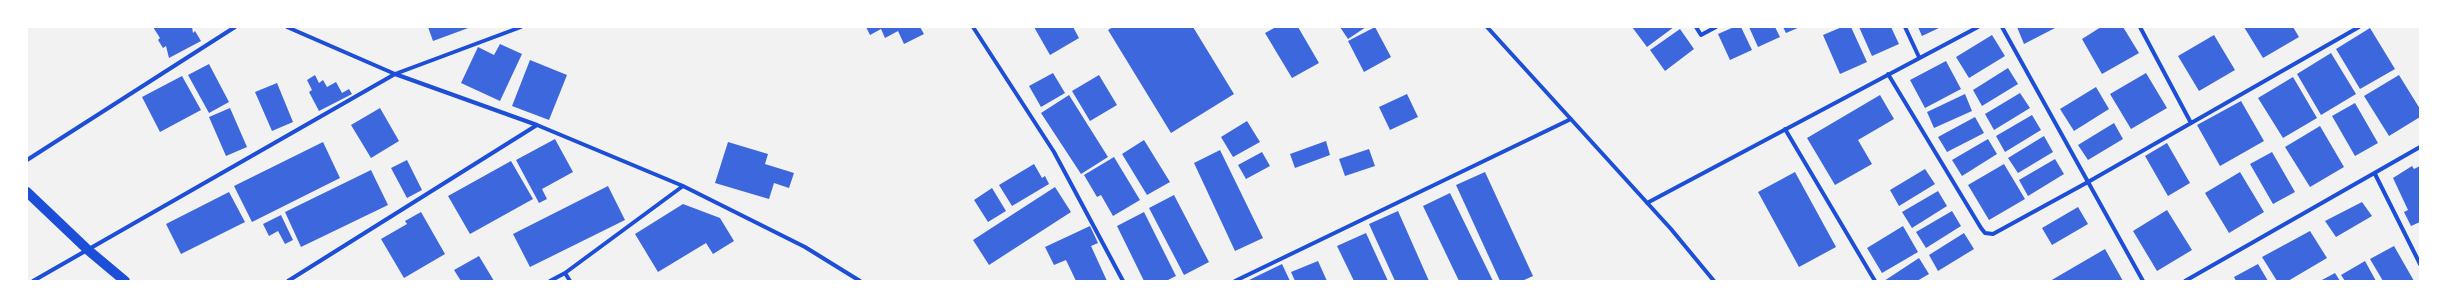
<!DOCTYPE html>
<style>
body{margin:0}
#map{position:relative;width:2447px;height:308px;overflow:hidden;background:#f2f2f2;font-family:Figtree,sans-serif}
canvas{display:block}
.frame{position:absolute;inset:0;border:28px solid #fff;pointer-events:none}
</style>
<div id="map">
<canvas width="2447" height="308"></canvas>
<div class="frame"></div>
</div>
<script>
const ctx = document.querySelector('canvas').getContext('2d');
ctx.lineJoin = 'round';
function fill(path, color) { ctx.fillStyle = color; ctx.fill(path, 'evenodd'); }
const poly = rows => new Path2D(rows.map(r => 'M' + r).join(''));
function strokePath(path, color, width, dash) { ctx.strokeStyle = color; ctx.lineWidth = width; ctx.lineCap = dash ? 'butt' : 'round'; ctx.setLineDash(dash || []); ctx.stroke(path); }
fill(poly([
 [153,27,192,27,193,33,195,31,201,41,169,58,166,46,163,48,158,40,160,38],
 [428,27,471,27,433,41],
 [866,27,920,27,924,34,904,44,898,31,885,38,881,29,870,35],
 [1034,27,1073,27,1079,38,1050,55],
 [1113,27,1193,27,1234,94,1171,133,1108,30],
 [1276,27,1298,27,1319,63,1292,78,1265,33],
 [1340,27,1366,27,1348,39],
 [1375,27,1391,57,1364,72,1348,41],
 [1632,27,1674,27,1647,47],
 [1734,27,1741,27,1752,50,1730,60,1718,34],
 [1749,27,1775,27,1780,37,1758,47],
 [1783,27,1800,27,1786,33],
 [1842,27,1851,27,1867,62,1840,74,1823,35],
 [1859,27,1891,27,1899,44,1872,56],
 [1918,27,1941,27,1922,36],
 [2017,27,2057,27,2024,44],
 [2101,27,2123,27,2139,53,2102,74,2082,39],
 [2244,27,2293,27,2299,37,2263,58],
 [2370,28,2395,69,2360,89,2336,49],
 [1680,29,1694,49,1665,71,1650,50],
 [1992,35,2005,56,1969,78,1956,57],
 [2214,35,2235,70,2199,91,2178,56],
 [500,44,522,54,500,101,461,83,478,47,494,55],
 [2331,53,2356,94,2321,115,2297,74],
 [530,60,567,75,549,120,512,106],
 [1946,61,1961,89,1925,108,1910,80],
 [209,64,229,102,209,113,188,75],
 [2008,68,2018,84,1982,106,1973,90],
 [1053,73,1065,93,1041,107,1029,86],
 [2146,73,2167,108,2131,129,2110,94],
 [315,75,319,83,323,80,327,87,336,82,342,93,349,89,352,94,319,111,309,92,312,90,307,80],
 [1099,75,1117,105,1090,121,1072,91],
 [2399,75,2420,109,2420,117,2389,136,2364,96],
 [182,76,201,110,160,132,142,97],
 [2293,77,2317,118,2283,138,2258,98],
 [277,83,293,122,272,131,255,92],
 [2096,87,2109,109,2074,131,2060,109],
 [2020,93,2030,108,1994,130,1985,114],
 [1407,94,1418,117,1390,130,1379,107],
 [1965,94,1972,111,1934,128,1927,112],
 [1069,95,1108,157,1081,174,1041,113],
 [1880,95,1894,119,1858,140,1872,164,1835,185,1807,138],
 [2241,101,2264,141,2220,166,2197,125],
 [2355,103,2378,143,2355,156,2332,116],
 [230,108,247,147,226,156,209,117],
 [380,108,399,141,371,158,351,125],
 [2032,115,2041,130,2005,152,1996,136],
 [1975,117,1984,133,1947,152,1938,137],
 [1247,121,1260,142,1233,157,1221,137],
 [2114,123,2123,139,2088,160,2078,145],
 [2320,126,2344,167,2310,187,2285,147],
 [2044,136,2053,152,2018,173,2008,158],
 [555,139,573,172,542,189,547,199,539,203,516,160],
 [1988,139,1997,154,1962,176,1952,160],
 [1144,140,1170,182,1147,195,1122,154],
 [1326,141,1330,155,1295,168,1290,154],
 [323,142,340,178,252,222,234,186],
 [728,142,768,154,765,164,794,173,789,188,774,183,769,199,715,183],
 [2167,143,2190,183,2168,196,2145,156],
 [1369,149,1375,166,1345,176,1339,159],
 [1220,150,1263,238,1235,251,1194,163],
 [1262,152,1270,166,1246,179,1238,165],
 [2272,152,2295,192,2273,204,2250,164],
 [1114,157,1140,200,1113,216,1101,195,1097,197,1084,175],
 [2055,159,2064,174,2028,196,2019,180],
 [407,160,422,190,407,198,391,168],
 [511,161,533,199,470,234,448,196],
 [1034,164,1042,178,1045,176,1049,184,1012,206,999,185],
 [2004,164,2025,199,1989,220,1968,185],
 [2412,166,2414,169,2420,166,2420,222,2411,226,2404,212,2408,210,2393,178],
 [1925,169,1935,184,1899,206,1890,190],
 [371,170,388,205,301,247,285,212],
 [1485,172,1533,276,1522,281,1500,281,1456,185],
 [1795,172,1836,247,1799,267,1758,192],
 [2240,172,2264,212,2229,233,2205,193],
 [608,186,625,220,530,267,513,234],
 [1055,187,1071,212,989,265,973,240],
 [992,188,1006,211,988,222,974,200],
 [1938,191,1947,206,1912,228,1902,212],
 [229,192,245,222,181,254,166,224],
 [1450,193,1493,281,1459,281,1423,206],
 [1174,195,1209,262,1184,275,1149,208],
 [2362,202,2372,216,2336,237,2325,221],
 [683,204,720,218,734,241,713,254,706,243,658,272,635,234],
 [2078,207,2088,224,2052,245,2042,228],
 [2167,210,2192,250,2157,271,2133,231],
 [1398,211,1429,281,1395,281,1369,224],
 [1952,211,1961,226,1926,248,1916,232],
 [421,212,445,254,404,278,381,239,407,224,405,221],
 [1144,212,1176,276,1166,281,1144,281,1117,226],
 [281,215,293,240,285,244,278,231,269,236,263,224],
 [1090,226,1098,243,1091,246,1107,281,1076,281,1066,260,1054,265,1045,247],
 [1903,226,1918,252,1882,273,1867,248],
 [2310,231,2327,258,2288,281,2277,281,2262,257],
 [1366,233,1388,281,1354,281,1337,246],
 [1964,233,1974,249,1938,271,1929,255],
 [2394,246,2414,281,2383,281,2370,259],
 [2105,249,2123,281,2050,281],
 [479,256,494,281,461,281,454,270],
 [1919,258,1929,274,1917,281,1884,281],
 [1318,261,1327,281,1295,281,1291,272],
 [2365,261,2376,281,2345,281,2341,275],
 [1282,264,1290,281,1247,281],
 [2258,264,2268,281,2236,281,2234,277],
 [2335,273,2340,281,2320,281]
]), '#3d67dc');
strokePath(poly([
 [287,27,395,74,537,125,683,186,565,273,550,281],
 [973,27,1054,152,1123,281],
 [1487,27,1671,229,1714,281],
 [1696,27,1701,35,1716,27],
 [1905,27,1919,57],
 [2002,27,2143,281],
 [2140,27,2191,123],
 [1888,74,1981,228,1985,233,1993,234,2088,182,2359,27],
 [1785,129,1875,281],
 [27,160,235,27],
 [2375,174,2420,264],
 [683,186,805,247,860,281],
 [1647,203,1978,27],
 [565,273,570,281],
 [33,281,395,74,521,27],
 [288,281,537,125],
 [1235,281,1571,119],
 [2185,281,2420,147]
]), '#1d4ed8', 4);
strokePath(poly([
 [27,192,88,250,125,281]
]), '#1d4ed8', 10);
</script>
